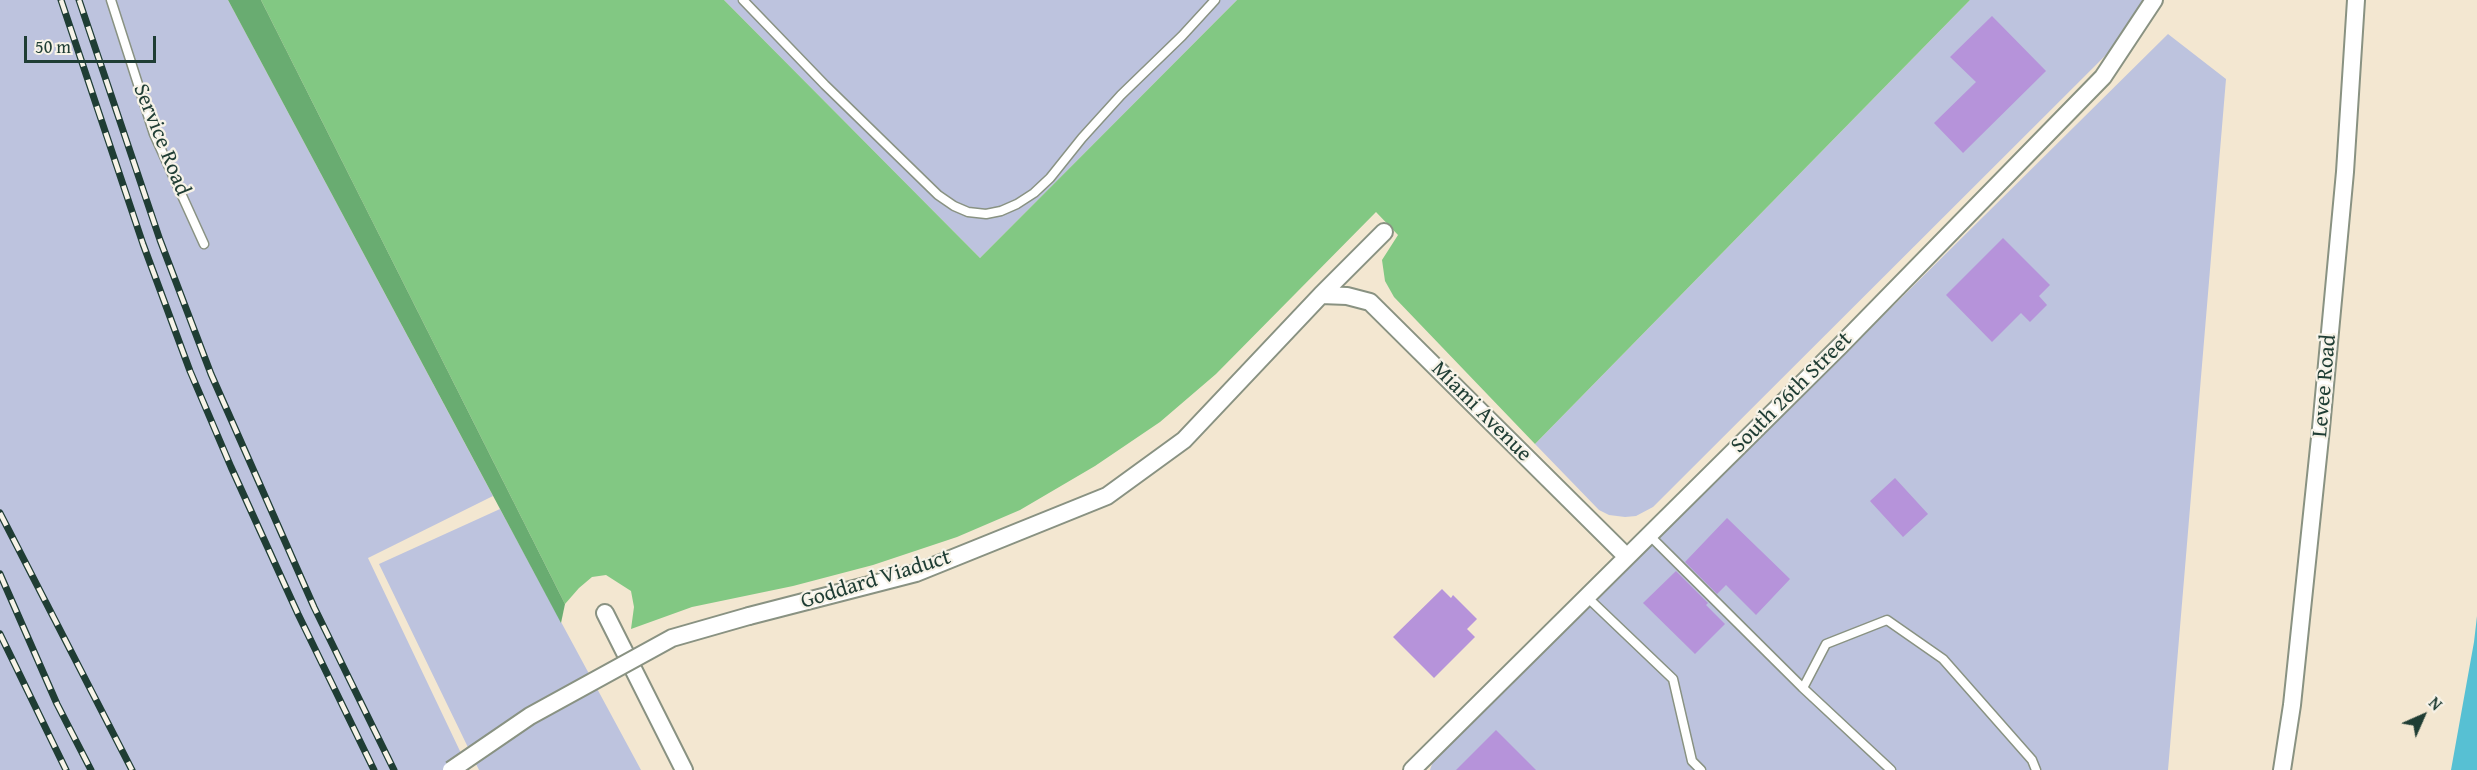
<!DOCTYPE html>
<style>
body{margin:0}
#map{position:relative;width:2477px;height:770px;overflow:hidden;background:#f3e7d1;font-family:"Gentium Book Plus",serif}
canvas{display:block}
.north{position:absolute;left:2393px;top:686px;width:60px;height:60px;-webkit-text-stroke:4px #f7f3e8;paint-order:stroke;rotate:45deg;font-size:16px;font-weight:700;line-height:24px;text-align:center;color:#1f3d34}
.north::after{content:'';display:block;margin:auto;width:21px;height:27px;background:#1f3d34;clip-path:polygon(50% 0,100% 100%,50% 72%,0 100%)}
.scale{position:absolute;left:24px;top:36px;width:132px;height:27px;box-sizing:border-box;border:3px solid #1f3d34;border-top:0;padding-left:8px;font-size:18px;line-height:21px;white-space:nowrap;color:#1f3d34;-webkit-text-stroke:4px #f7f3e8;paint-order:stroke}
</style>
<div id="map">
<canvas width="2477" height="770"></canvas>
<div class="north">N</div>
<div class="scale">50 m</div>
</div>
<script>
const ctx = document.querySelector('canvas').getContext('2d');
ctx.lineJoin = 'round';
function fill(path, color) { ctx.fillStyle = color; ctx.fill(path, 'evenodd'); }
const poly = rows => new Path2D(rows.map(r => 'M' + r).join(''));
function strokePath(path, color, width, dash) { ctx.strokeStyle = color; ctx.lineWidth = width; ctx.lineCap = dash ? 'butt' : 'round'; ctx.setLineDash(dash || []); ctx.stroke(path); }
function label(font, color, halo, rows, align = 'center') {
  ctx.font = font + ' "Gentium Book Plus",serif'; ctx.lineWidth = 4.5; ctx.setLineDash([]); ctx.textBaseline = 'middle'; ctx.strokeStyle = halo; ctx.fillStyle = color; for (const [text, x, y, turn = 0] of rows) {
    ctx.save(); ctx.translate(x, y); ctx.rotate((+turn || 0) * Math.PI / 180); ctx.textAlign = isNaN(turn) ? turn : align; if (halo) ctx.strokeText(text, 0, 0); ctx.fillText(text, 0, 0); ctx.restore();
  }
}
fill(poly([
 [0,0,228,0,493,496,368,558,469,770,0,770],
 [724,0,1237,0,980,258],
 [1970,0,2146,0,2119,42,1653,507,1636,516,1625,517,1609,515,1599,510,1535,444],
 [2168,34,2226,79,2168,770,1430,770,1433,761],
 [500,509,641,770,479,770,379,564]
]), '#bdc3de');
fill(poly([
 [261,0,724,0,980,258,1237,0,1970,0,1535,444,1394,297,1385,281,1382,260,1398,235,1376,212,1216,374,1160,422,1095,466,1020,510,957,537,873,565,793,586,692,607,631,629,634,607,631,591,606,575,592,577,579,588,565,604]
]), '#82c883');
fill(poly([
 [228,0,261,0,565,604,561,623]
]), '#69ac71');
fill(poly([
 [2477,616,2477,770,2451,770,2474,642]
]), '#57c0d3');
fill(poly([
 [1992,16,2046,71,1963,153,1934,123,1976,82,1950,57],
 [2003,238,2050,285,2039,296,2047,305,2030,322,2021,313,1992,342,1946,295],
 [1895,478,1928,514,1903,537,1870,501],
 [1727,518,1790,579,1756,615,1726,585,1717,594,1685,562],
 [1676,571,1708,603,1706,605,1725,624,1695,654,1643,603],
 [1442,589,1451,598,1453,595,1477,619,1467,629,1475,637,1434,678,1393,637],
 [1496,730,1536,770,1456,770]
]), '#b693da');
const lane = poly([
 [111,0,154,134,204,244],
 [743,0,825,85,938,195,954,206,968,212,986,214,1001,211,1017,204,1034,193,1050,178,1082,138,1121,95,1182,36,1215,0],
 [1649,535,1803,688,1891,770],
 [1587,597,1673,679,1692,761,1701,770],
 [1803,688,1826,644,1887,620,1943,659,2032,760,2036,770]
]);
const street = poly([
 [1321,295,1347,296,1370,302,1627,557],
 [605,613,684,770],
 [749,616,916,573,1107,496,1184,440,1321,295,1384,232],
 [1412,770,1840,346,2103,77,2154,0],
 [2282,770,2292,705,2321,428,2345,172,2356,0]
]);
strokePath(lane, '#899282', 11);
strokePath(street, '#899282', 20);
strokePath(lane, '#fff', 8);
strokePath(street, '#fff', 16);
const rail = poly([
 [61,0,143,244,190,371,231,467,298,614,374,770],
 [79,0,160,240,211,374,314,607,394,770],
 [0,513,132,770],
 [0,574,57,704,91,770],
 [0,634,66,770]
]);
strokePath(rail, '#1f3d34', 7);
strokePath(rail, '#f7f3e8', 4.5, [14]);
const streetBridge = poly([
 [451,770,530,716,672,638,749,616]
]);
strokePath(streetBridge, '#899282', 20, []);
strokePath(streetBridge, '#fff', 16);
label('22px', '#1f3d34', '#f7f3e8', [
 ["Service Road",161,140,68],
 ["Levee Road",2325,386,-85],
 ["South 26th Street",1792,393,-45],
 ["Miami Avenue",1481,412,45],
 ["Goddard Viaduct",876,580,-17]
]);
</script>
